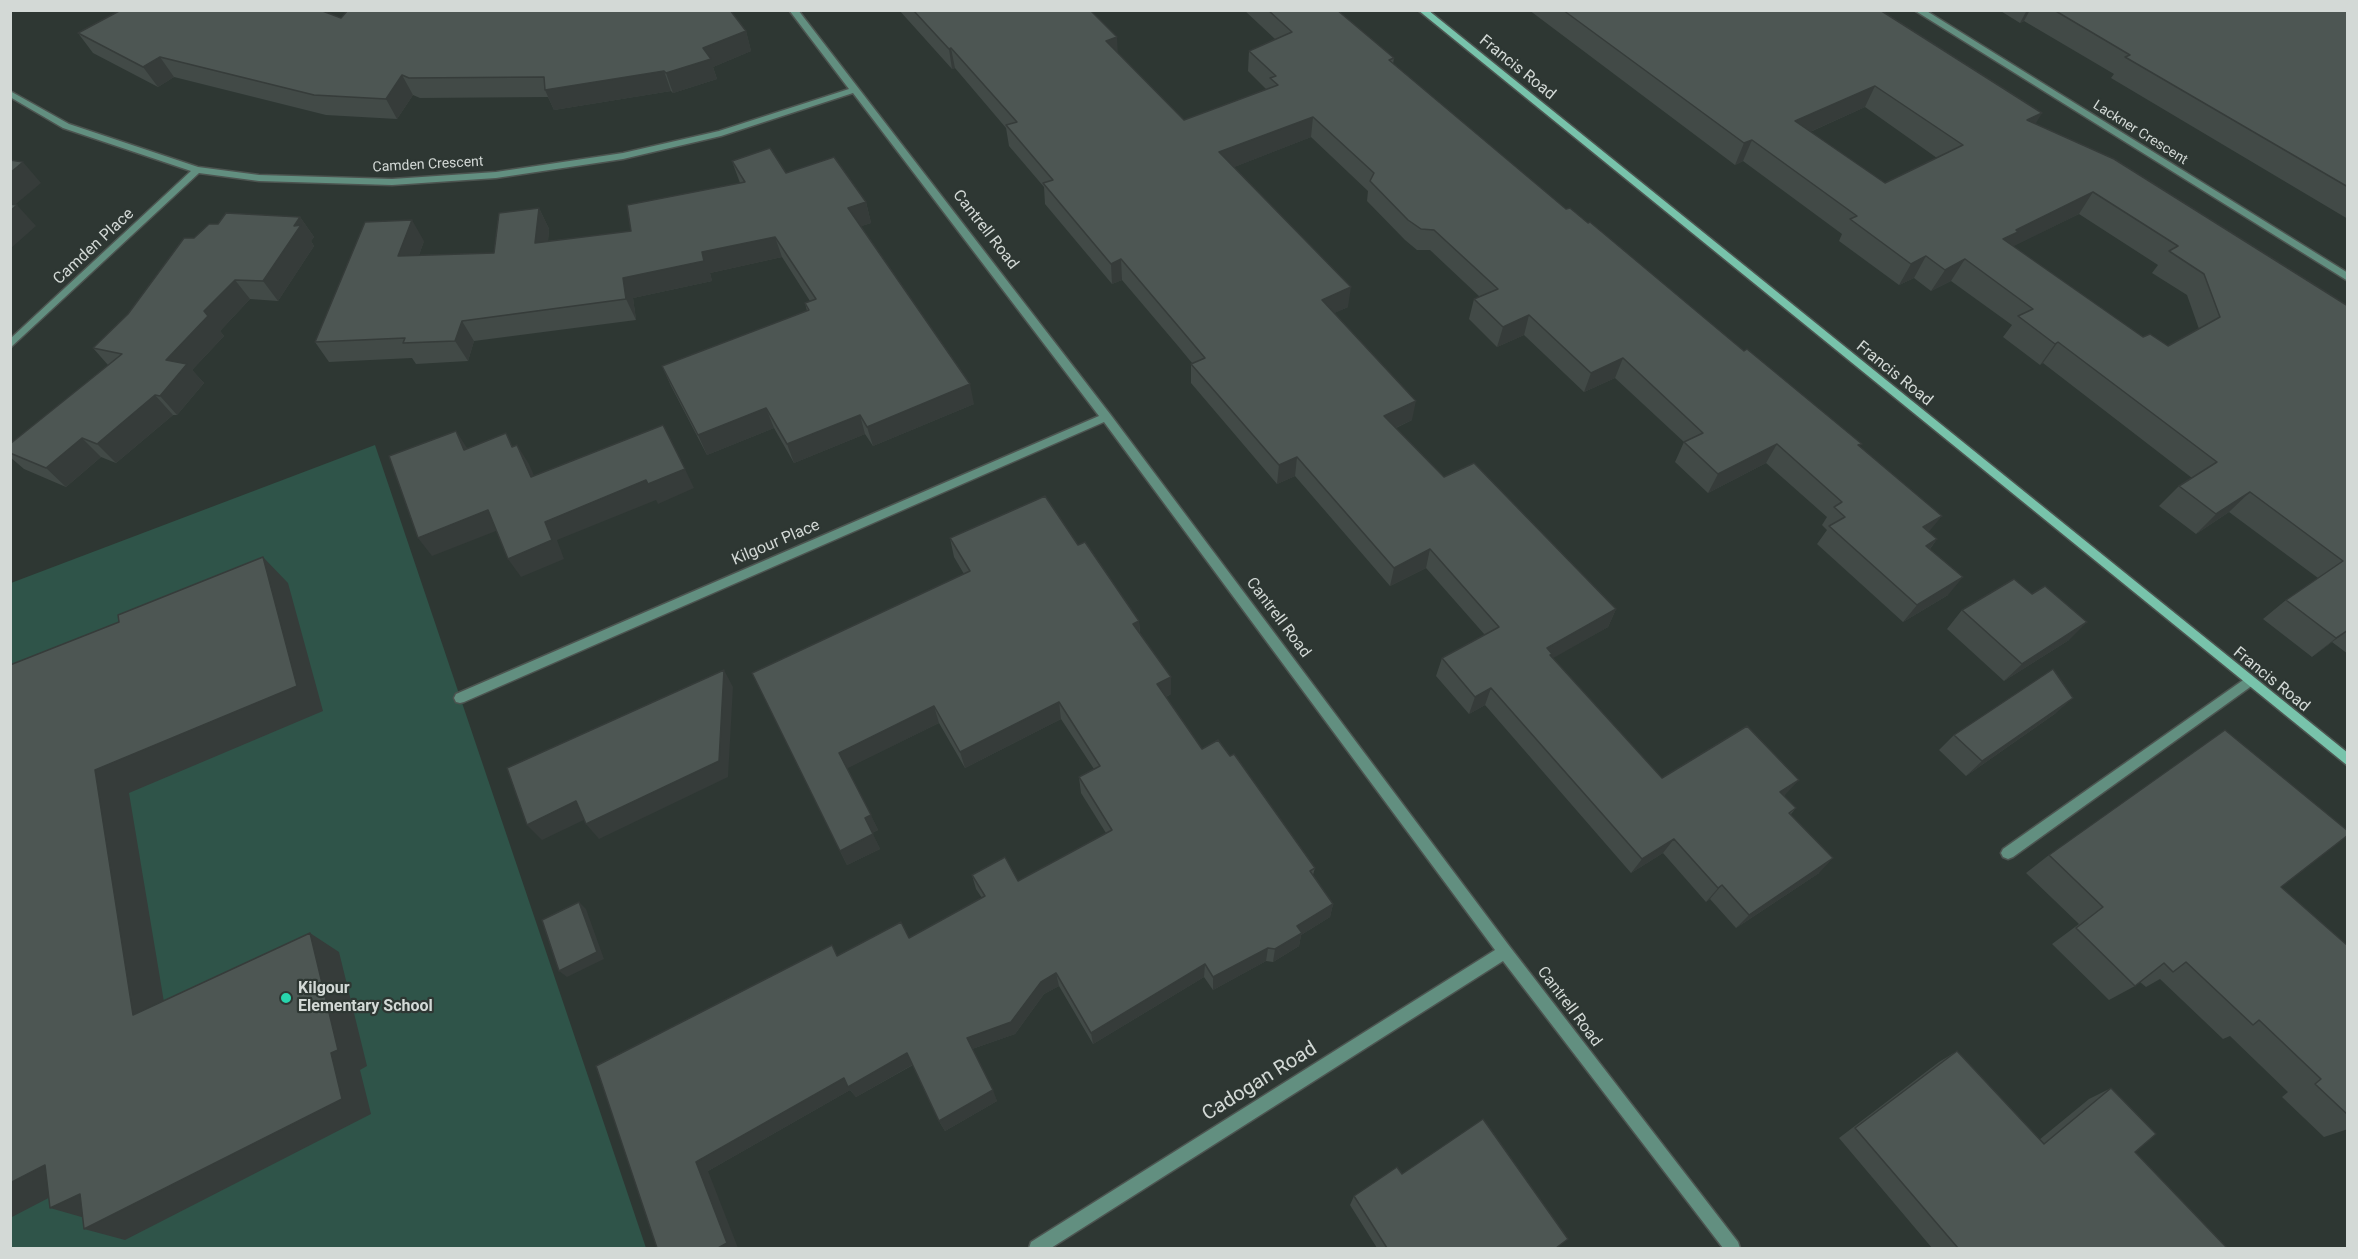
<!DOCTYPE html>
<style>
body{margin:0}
#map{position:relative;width:2358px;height:1259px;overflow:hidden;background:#2e3733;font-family:Roboto,sans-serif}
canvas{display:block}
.frame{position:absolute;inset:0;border:12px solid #d3d9d6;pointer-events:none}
</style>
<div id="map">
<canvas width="2358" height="1259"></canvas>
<div class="frame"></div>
</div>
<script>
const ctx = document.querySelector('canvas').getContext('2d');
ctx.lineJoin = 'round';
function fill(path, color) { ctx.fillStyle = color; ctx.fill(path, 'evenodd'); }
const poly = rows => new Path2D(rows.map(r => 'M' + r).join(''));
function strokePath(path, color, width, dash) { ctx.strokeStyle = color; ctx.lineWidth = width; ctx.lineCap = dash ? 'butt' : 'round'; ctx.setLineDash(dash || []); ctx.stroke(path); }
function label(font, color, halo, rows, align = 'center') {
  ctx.font = font + ' Roboto,sans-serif'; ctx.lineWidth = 4.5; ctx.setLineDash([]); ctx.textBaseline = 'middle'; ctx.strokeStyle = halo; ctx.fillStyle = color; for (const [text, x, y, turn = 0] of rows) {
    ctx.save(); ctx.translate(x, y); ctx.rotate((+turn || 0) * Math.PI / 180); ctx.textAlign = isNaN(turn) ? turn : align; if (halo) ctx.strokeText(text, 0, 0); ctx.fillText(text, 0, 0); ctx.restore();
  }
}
fill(poly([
 [375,445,646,1248,11,1248,11,583]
]), '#2f5449');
const lane = poly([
 [2249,676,2253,677,2255,681,2253,685,2013,857,2008,859,2003,857,2001,853,2003,849,2249,676]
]);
const street = poly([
 [789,10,798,10,1110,414,1510,947,1738,1242,1740,1248,1723,1248,1503,961,1051,1248,1029,1248,1031,1242,1495,950,1104,422,464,702,460,703,456,702,454,698,456,694,1099,416,853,93,721,136,623,159,496,178,392,185,259,181,199,173,10,348,10,339,191,171,63,128,10,97,10,91,69,124,198,167,259,175,392,179,496,172,623,153,719,131,849,89,789,10],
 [1914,10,1925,10,2348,273,2348,281,1914,10]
]);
const secondary = poly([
 [1418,10,1428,10,2348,753,2348,766,1418,10]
]);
strokePath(lane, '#4c5450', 3);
strokePath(street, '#4c5450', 3);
strokePath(secondary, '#4c5450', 3);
fill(lane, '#628f80');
fill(street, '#628f80');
fill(secondary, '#78c3ab');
fill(poly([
 [899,10,1090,10,1118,53,1184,120,1267,90,1248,71,1249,51,1275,39,1244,10,1337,10,1394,58,1393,64,1566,209,1744,351,1860,447,1929,532,1937,539,1930,549,1948,595,1903,622,1817,544,1827,530,1822,525,1827,517,1766,463,1708,493,1675,462,1684,442,1615,378,1584,392,1524,335,1497,347,1469,319,1474,299,1480,297,1430,250,1417,250,1405,240,1367,201,1368,191,1311,137,1234,167,1348,307,1334,313,1412,420,1396,428,1444,477,1616,609,1608,627,1552,658,1662,778,1785,795,1784,796,1796,808,1791,814,1819,873,1736,928,1710,899,1706,902,1663,853,1631,873,1485,705,1469,714,1436,676,1442,658,1485,635,1426,568,1390,586,1295,476,1277,484,1191,383,1191,364,1192,363,1178,346,1122,280,1112,284,1045,204,1044,187,1009,146,1006,128,955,68,952,69],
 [1529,10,1880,10,2035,124,2348,306,2348,654,2332,642,2312,657,2263,619,2286,600,2318,578,2229,512,2196,534,2159,506,2179,486,2192,478,2043,363,2040,365,2003,337,2012,325,1951,281,1931,291,1914,278,1899,285,1839,241,1842,234,1743,161,1735,165],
 [1865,107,1937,158,1885,183,1810,132],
 [2079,214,2158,265,2152,273,2187,295,2199,329,2168,346,2143,337,2013,246],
 [1999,10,2348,10,2348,219,2111,78,2114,74,2024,21,2020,23],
 [341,18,746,31,751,51,713,67,717,79,673,93,671,91,554,110,548,97,420,98,413,95,397,119,326,115,174,77,158,87,93,53,78,33],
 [732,161,786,173,866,202,871,223,861,226,974,404,873,446,865,434,794,463,774,428,707,455,671,386,662,366,807,311,805,303,810,301,782,257,710,273,712,281,633,298,636,320,474,341,468,361,416,364,412,358,329,362,315,342,424,241,419,255,494,253,539,208,549,229,548,241,631,231,740,183],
 [300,217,314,237,311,241,314,246,278,301,250,299,220,331,224,336,192,370,204,383,177,415,173,415,116,463,101,457,66,487,24,469,10,457,10,444,108,365,93,348,128,314,194,238],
 [950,538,1078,545,1139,621,1140,634,1171,677,1171,694,1166,697,1202,749,1230,756,1315,868,1313,875,1333,904,1330,917,1301,935,1299,946,1273,962,1266,961,1213,990,1204,977,1093,1044,1059,986,1044,994,1015,1034,972,1049,997,1101,945,1131,939,1121,913,1065,856,1097,850,1090,708,1171,657,1248,838,955,909,938,982,898,976,889,972,875,1018,881,1106,833,1081,793,1079,777,1094,769,1061,719,965,768,939,723,847,768,878,830,872,833,880,849,847,865,752,673,964,574,954,557],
 [1962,610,2069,640,2004,681,1947,629],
 [2056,713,1966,776,1939,750,1954,735],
 [2049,855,2281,887,2348,946,2348,1129,2324,1137,2282,1097,2288,1092,2230,1036,2223,1039,2160,979,2146,987,2140,982,2135,986,2109,1000,2052,944,2079,924,2026,873],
 [1957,1051,2039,1140,2089,1099,2111,1088,2135,1152,2227,1248,1932,1248,1839,1138,1939,1062],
 [1402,1174,1556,1248,1377,1248,1350,1205,1354,1196]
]), '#424a47');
fill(poly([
 [2027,10,2030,10,2024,21,2020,23],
 [746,31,751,51,713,67,717,79,673,93,666,73,703,48],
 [1117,37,1118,57,1106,41],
 [951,48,955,68,952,69,949,49],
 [160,57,174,77,158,87,143,67],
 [664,71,671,91,554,110,545,90],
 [402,75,413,95,397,119,386,99],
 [1875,86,1865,107,1785,143,1795,121],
 [2042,113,2029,135,2027,120],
 [1313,117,1311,137,1219,173,1219,152],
 [1752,140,1743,161,1735,165,1744,143],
 [23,162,41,183,10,209,10,173],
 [2093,192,2079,214,2006,250,2003,239,2016,230],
 [866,202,871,223,853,229,848,208],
 [17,205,36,226,10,249,10,211],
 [539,208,549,229,546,264,535,243],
 [300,217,314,237,311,241,314,246,278,301,263,281,294,226],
 [412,220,424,241,411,277,398,256],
 [775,237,782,257,710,273,712,281,633,298,636,320,626,299,623,278,702,252],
 [1926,256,1914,278,1899,285,1911,264],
 [1121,259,1122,280,1112,284,1111,264],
 [1965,259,1951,281,1931,291,1945,270],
 [235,280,250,299,220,331,224,336,192,370,204,383,177,415,160,396,166,360,204,311],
 [1351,287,1348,307,1319,320,1322,300],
 [1529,315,1524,335,1497,347,1503,327],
 [462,321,474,341,468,361,455,341],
 [2058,342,2043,363,2040,365,2055,344],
 [1623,358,1615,378,1584,392,1591,373],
 [970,384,974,404,873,446,867,427],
 [155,395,173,415,116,463,97,444],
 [1416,401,1412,420,1380,435,1384,416],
 [766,408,774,428,707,455,698,435],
 [860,415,865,434,794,463,787,444],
 [456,431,469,451,464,450],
 [82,438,101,457,66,487,46,468],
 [1777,444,1766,463,1708,493,1718,474],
 [517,445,529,464,543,496,531,477],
 [1297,457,1295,476,1277,484,1279,465],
 [685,469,694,488,658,504,656,500,557,540,564,559,521,577,508,559,545,522,646,480],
 [2250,492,2229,512,2196,534,2216,514],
 [488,510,501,529,432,556,418,538],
 [1942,516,1927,534,1923,527],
 [1937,539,1923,558,1926,546],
 [1430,549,1426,568,1390,586,1394,568],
 [263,557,288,583,323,711,129,793,169,1032,133,1015,95,770],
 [1963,577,1948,595,1903,622,1917,605],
 [1616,609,1608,627,1550,660,1547,648],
 [1139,621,1140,638,1133,624],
 [2087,622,2069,640,2004,681,2022,664],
 [2348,631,2332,642,2312,657,2336,638],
 [724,670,733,687,728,777,599,839,586,824],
 [1171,677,1171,694,1157,701,1157,684],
 [1491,688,1485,705,1469,714,1475,697],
 [2073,698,2056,713,1966,776,1982,761],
 [1059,702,1061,719,965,768,960,752],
 [934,706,939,723,846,769,839,753],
 [1799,780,1785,795,1767,807,1780,792],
 [576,801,590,817,542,840,527,825],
 [871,815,878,830,872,833,865,818],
 [873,834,880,849,847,865,840,851],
 [1674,839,1663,853,1631,873,1642,859],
 [1833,858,1819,873,1736,928,1749,915],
 [1722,885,1710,899,1706,902,1718,888],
 [579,902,586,909,604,959,567,977,559,971],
 [1333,904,1330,917,1301,935,1299,946,1273,962,1275,949,1297,926],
 [310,933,339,952,367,1066,360,1070,371,1114,125,1240,84,1229,331,1053],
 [1268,948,1266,961,1213,990,1213,977],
 [1205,964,1204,977,1093,1044,1091,1033],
 [1056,973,1059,986,1044,994,1015,1034,972,1049,967,1038,1041,982],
 [907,1053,914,1064,856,1097,850,1090,708,1171,738,1248,718,1248,696,1162,844,1078],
 [993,1090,997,1101,945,1131,939,1121],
 [45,1165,87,1178,10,1218,10,1183],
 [80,1194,92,1220,50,1208]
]), '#363c3a');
const building = poly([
 [121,10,320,10,341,18,348,10,730,10,746,31,703,48,711,59,666,73,664,71,545,90,544,77,409,78,402,75,386,99,314,95,160,57,143,67,78,33,121,10],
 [913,10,1090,10,1117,37,1106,41,1184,120,1278,85,1270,78,1276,76,1249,51,1292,32,1268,10,1337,10,1394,58,1389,60,1566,209,1570,208,1588,223,1590,222,1744,351,1747,349,1862,444,1858,445,1942,516,1923,527,1937,539,1926,546,1963,577,1917,605,1829,526,1845,517,1834,507,1842,502,1777,444,1718,474,1684,442,1703,433,1623,358,1591,373,1529,315,1503,327,1474,299,1498,289,1434,230,1421,229,1408,220,1370,181,1374,173,1313,117,1219,152,1351,287,1322,300,1416,401,1384,416,1444,477,1474,463,1616,609,1547,648,1552,654,1550,655,1662,778,1747,726,1799,780,1780,792,1796,808,1789,813,1833,858,1749,915,1722,885,1718,888,1674,839,1642,859,1491,688,1475,697,1442,658,1499,627,1430,549,1394,568,1297,457,1279,465,1191,364,1205,358,1178,326,1121,259,1111,264,1043,183,1053,180,1006,125,1017,122,951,48,949,49,913,10],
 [1563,10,1880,10,2042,113,2027,120,2114,159,2348,306,2348,630,2336,638,2286,600,2343,561,2250,492,2216,514,2179,486,2217,462,2058,342,2055,344,2018,316,2033,309,1965,259,1945,270,1926,256,1911,264,1850,219,1857,216,1752,140,1744,143,1563,10],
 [1875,86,1963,145,1885,183,1795,121,1875,86],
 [2093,192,2178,246,2169,251,2204,274,2220,317,2168,346,2150,334,2143,337,2003,239,2018,232,2016,230,2093,192],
 [2054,10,2348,10,2348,187,2125,57,2130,55,2054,10],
 [770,148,786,173,834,157,866,202,848,208,970,384,867,427,860,415,787,444,766,408,698,435,662,366,809,310,805,303,816,299,775,237,702,252,704,261,623,278,626,299,462,321,455,341,403,343,405,338,315,342,365,222,412,220,398,256,494,253,499,213,539,208,535,243,631,231,627,205,745,182,732,161,770,148],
 [10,160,23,162,10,173,10,160],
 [10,204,17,205,10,211,10,204],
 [226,213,300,217,294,226,301,225,263,281,235,280,204,311,208,316,166,360,187,364,160,396,155,395,97,444,82,438,46,468,10,453,10,444,122,354,93,348,128,314,184,238,194,238,209,224,218,224,226,213],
 [663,425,685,469,648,484,646,480,545,522,552,540,508,559,488,510,418,538,389,456,456,431,464,450,506,433,512,447,517,445,531,477,663,425],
 [1045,496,1078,545,1085,542,1139,621,1133,624,1171,677,1157,684,1202,749,1218,740,1230,756,1234,754,1315,868,1310,871,1333,904,1297,926,1302,933,1275,949,1268,948,1213,977,1205,964,1091,1033,1056,973,1041,982,1011,1022,967,1038,993,1090,939,1121,907,1053,848,1087,844,1078,696,1162,727,1243,718,1248,657,1248,596,1066,832,945,837,956,901,922,909,938,985,896,972,875,1005,857,1018,881,1112,830,1079,777,1100,766,1059,702,960,752,934,706,839,753,871,815,865,818,873,834,840,851,752,673,970,571,950,538,1045,496],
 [263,557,297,686,95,770,133,1015,310,933,338,1050,331,1053,342,1099,84,1229,80,1194,50,1208,45,1165,10,1183,10,665,119,622,118,615,263,557],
 [2014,579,2032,594,2045,586,2087,622,2022,664,1962,610,2014,579],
 [2053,669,2073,698,1982,761,1954,735,2053,669],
 [724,670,719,761,586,824,576,801,527,825,507,768,724,670],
 [2225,730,2348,831,2348,835,2281,887,2348,946,2348,1115,2315,1084,2321,1079,2259,1020,2253,1025,2186,962,2173,972,2164,963,2135,986,2076,928,2103,907,2049,855,2225,730],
 [579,902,597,952,559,971,542,920,579,902],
 [1957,1051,2044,1144,2111,1088,2156,1134,2135,1152,2227,1248,1958,1248,1855,1128,1957,1051],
 [1483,1119,1568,1239,1556,1248,1387,1248,1354,1196,1397,1167,1402,1174,1483,1119]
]);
fill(building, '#4d5653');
strokePath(building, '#363c3a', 1.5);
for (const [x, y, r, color] of [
 [286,998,6,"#28d5ad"]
]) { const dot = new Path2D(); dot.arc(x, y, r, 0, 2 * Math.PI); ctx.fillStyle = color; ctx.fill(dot); strokePath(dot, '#2e3733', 2); }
label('14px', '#d3d9d6', '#2e3733', [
 ["Lackner Crescent",2140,133,32],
 ["Camden Crescent",428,165,-3]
]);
label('16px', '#d3d9d6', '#2e3733', [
 ["Francis Road",1517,68,39],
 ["Cantrell Road",985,230,52],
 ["Camden Place",94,247,-43],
 ["Francis Road",1894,374,39],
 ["Kilgour Place",776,543,-23],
 ["Cantrell Road",1278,618,53],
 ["Francis Road",2271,680,39],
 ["Cantrell Road",1569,1007,53]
]);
label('bold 16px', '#d3d9d6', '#2e3733', [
 ["Kilgour",298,989],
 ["Elementary School",298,1007]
], 'left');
label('20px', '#d3d9d6', '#2e3733', [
 ["Cadogan Road",1260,1082,-32]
]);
</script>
